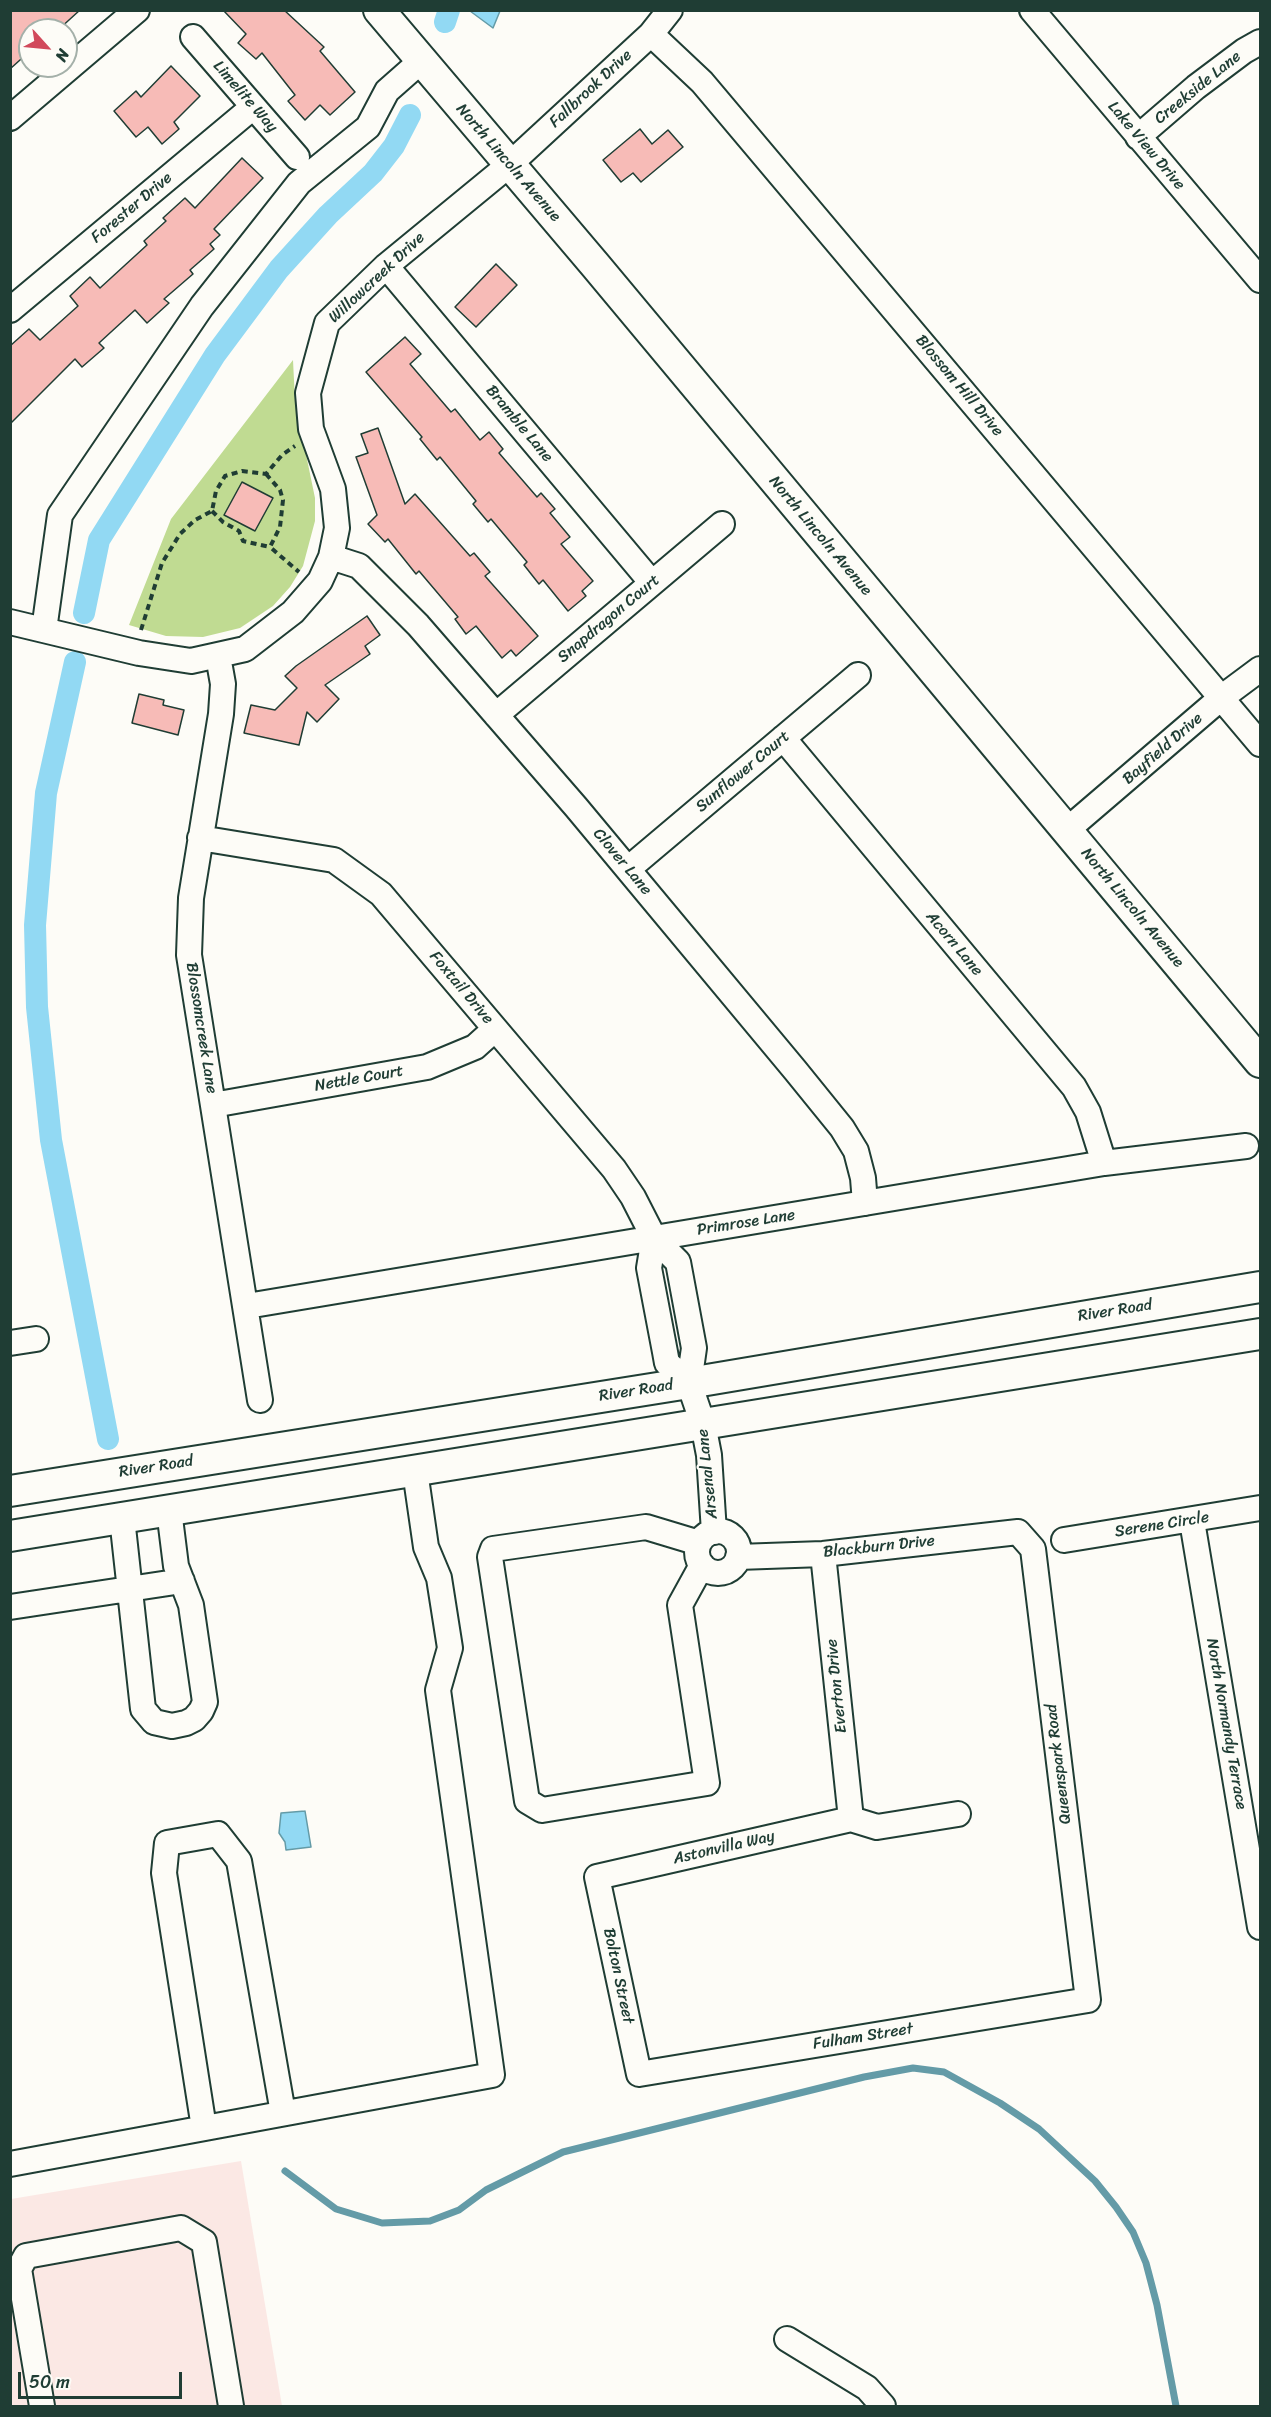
<!DOCTYPE html>
<style>
body{margin:0}
#map{position:relative;width:1271px;height:2417px;overflow:hidden;background:#fdfcf7;font-family:Sriracha,sans-serif}
canvas{display:block}
.frame{position:absolute;inset:0;border:12px solid #1f3d34;pointer-events:none}
.north{position:absolute;left:18px;top:18px;width:60px;height:60px;box-sizing:border-box;background:#fdfcf7;border:2px solid #a4b0a9;border-radius:50%;rotate:117deg;font-size:16px;font-weight:700;line-height:24px;text-align:center;color:#1f3d34}
.north::after{content:'';display:block;margin:auto;width:21px;height:27px;background:#d1495b;clip-path:polygon(50% 0,100% 100%,50% 72%,0 100%)}
.scale{position:absolute;left:18px;top:2372px;width:164px;height:27px;box-sizing:border-box;border:3px solid #1f3d34;border-top:0;padding-left:8px;font-size:18px;line-height:21px;white-space:nowrap;color:#1f3d34;-webkit-text-stroke:4px #fdfcf7;paint-order:stroke}
</style>
<div id="map">
<canvas width="1271" height="2417"></canvas>
<div class="frame"></div>
<div class="north">N</div>
<div class="scale">50 m</div>
</div>
<script>
const ctx = document.querySelector('canvas').getContext('2d');
ctx.lineJoin = 'round';
function fill(path, color) { ctx.fillStyle = color; ctx.fill(path, 'evenodd'); }
const poly = rows => new Path2D(rows.map(r => 'M' + r).join(''));
function strokePath(path, color, width, dash) { ctx.strokeStyle = color; ctx.lineWidth = width; ctx.lineCap = dash ? 'butt' : 'round'; ctx.setLineDash(dash || []); ctx.stroke(path); }
function label(font, color, halo, rows, align = 'center') {
  ctx.font = font + ' Sriracha,sans-serif'; ctx.lineWidth = 4.5; ctx.setLineDash([]); ctx.textBaseline = 'middle'; ctx.strokeStyle = halo; ctx.fillStyle = color; for (const [text, x, y, turn = 0] of rows) {
    ctx.save(); ctx.translate(x, y); ctx.rotate((+turn || 0) * Math.PI / 180); ctx.textAlign = isNaN(turn) ? turn : align; if (halo) ctx.strokeText(text, 0, 0); ctx.fillText(text, 0, 0); ctx.restore();
  }
}
fill(poly([
 [241,2161,282,2406,11,2406,11,2199]
]), '#fbe8e4');
fill(poly([
 [293,360,295,401,315,498,315,521,303,566,290,587,273,606,240,628,203,637,166,636,129,625,171,519]
]), '#c0db92');
const water = poly([
 [470,11,500,11,493,28,470,11],
 [305,1811,311,1847,286,1850,285,1842,279,1833,281,1813,305,1811]
]);
fill(water, '#92d9f3');
strokePath(water, '#649ba7', 1.5);
strokePath(poly([
 [285,2171,336,2209,382,2223,430,2221,459,2210,486,2190,563,2152,864,2077,913,2068,944,2072,1000,2103,1039,2129,1095,2181,1116,2207,1133,2232,1146,2263,1157,2305,1176,2406]
]), '#649ba7', 7);
strokePath(poly([
 [445,22,449,10],
 [84,613,99,540,215,355,279,269,328,215,373,173,394,146,410,115],
 [75,662,46,793,35,925,37,1007,51,1140,108,1439]
]), '#92d9f3', 22);
const building = poly([
 [10,10,80,10,58,30,30,30,30,51,10,69,10,10],
 [223,10,284,10,324,47,320,51,355,92,330,115,320,105,305,120,288,101,295,95,262,53,256,59,238,43,246,34,223,10],
 [171,66,200,96,174,122,179,129,162,144,148,127,136,137,114,111,136,91,141,97,171,66],
 [640,129,652,144,668,130,683,147,641,182,633,173,621,182,603,160,640,129],
 [242,158,263,178,214,229,220,235,210,244,214,249,190,270,193,274,164,299,169,303,147,323,135,310,99,343,104,348,82,367,75,359,10,424,10,346,29,329,40,340,78,306,70,296,90,277,100,288,147,245,144,241,166,221,163,218,185,198,195,208,242,158],
 [496,264,517,285,476,327,455,307,496,264],
 [405,337,421,354,410,364,451,412,455,409,480,440,489,432,503,449,499,453,537,497,541,493,555,509,550,513,570,537,561,544,593,581,582,591,586,596,568,611,543,580,539,584,524,565,527,562,491,519,488,522,473,504,476,501,440,457,437,460,420,439,422,437,366,372,405,337],
 [378,428,405,504,415,494,470,556,474,553,490,572,485,576,538,636,516,656,511,650,502,658,476,626,466,634,455,619,458,617,419,571,416,574,388,539,385,542,368,524,377,515,356,457,368,453,361,434,378,428],
 [242,482,273,498,255,531,224,515,242,482],
 [367,616,380,635,365,646,370,654,325,685,339,699,317,722,307,712,299,745,244,733,251,705,275,710,297,688,285,676,296,666,367,616],
 [139,694,164,700,163,705,184,710,178,735,132,723,139,694]
]);
fill(building, '#f7bbb7');
strokePath(building, '#1f3d34', 1.5);
const minor = poly([
 [1032,10,1260,280],
 [651,34,702,82,1260,744],
 [193,37,297,157],
 [10,118,137,10],
 [1138,137,1196,87,1244,51,1260,42],
 [386,266,652,583],
 [10,310,253,107],
 [331,557,359,566,418,625,576,807,795,1070,842,1128,856,1151,863,1178,865,1203],
 [10,622,139,653,191,661,245,649,293,612,320,581,331,557,337,528,333,489,311,429,308,393,327,323,386,266,509,165,651,34,670,10],
 [44,630,60,515,202,306,299,183,368,127,387,91,421,61],
 [218,656,223,684,221,714,191,898,189,955,260,1400],
 [496,715,722,524],
 [783,738,1074,1087,1088,1112,1104,1163],
 [1067,830,1221,698,1260,669],
 [200,838,334,860,381,894,614,1169,633,1197,654,1238,678,1262,694,1348,689,1383],
 [628,869,858,675],
 [213,1105,427,1067,475,1047,495,1029],
 [654,1238,649,1268,665,1352,667,1363,689,1383,703,1424,709,1455,714,1532],
 [247,1306,1104,1163,1246,1146],
 [10,1343,36,1339],
 [122,1518,143,1709,154,1722,172,1726,186,1723,194,1719,201,1711,205,1702,191,1605,176,1566,169,1510],
 [1192,1521,1260,1927],
 '697 1552a21 21 0 1 1 42 0a21 21 0 1 1-42 0Z',
 [1064,1540,1260,1508],
 [699,1543,646,1527,493,1549,490,1557,527,1801,542,1810,707,1783,680,1605,702,1565],
 [823,1554,851,1819],
 [738,1557,823,1554,1018,1532,1033,1549,1088,2000,639,2074,597,1877,851,1819,877,1827,958,1814],
 [10,1607,182,1581],
 [204,2128,164,1873,167,1843,218,1834,239,1861,283,2113],
 [10,2164,492,2075,438,1690,450,1648,439,1578,426,1547,415,1471],
 [787,2339,867,2388,883,2406],
 [42,2406,19,2269,26,2256,181,2228,204,2242,231,2406]
]);
const major = poly([
 [379,10,596,266,1260,1062],
 [10,1491,689,1383,1260,1287],
 [10,1536,1260,1334]
]);
strokePath(minor, '#1f3d34', 28);
strokePath(major, '#1f3d34', 34);
strokePath(poly([
 [266,474,280,490,283,500,280,527,270,547,299,572],
 [212,511,223,522,239,531,243,541,270,547],
 [141,630,162,563,180,534,195,520,212,511,216,491,225,476,242,471,266,474,282,455,295,446]
]), '#1f3d34', 4, [6, 4.5]);
strokePath(minor, '#fdfcf7', 24);
strokePath(major, '#fdfcf7', 30);
label('16px', '#1f3d34', '#fdfcf7', [
 ["Creekside Lane",1198,88,-39],
 ["Fallbrook Drive",591,89,-43],
 ["Limelite Way",245,97,49],
 ["Lake View Drive",1146,146,50],
 ["North Lincoln Avenue",508,163,49],
 ["Forester Drive",132,208,-40],
 ["Willowcreek Drive",377,278,-43],
 ["Blossom Hill Drive",959,386,50],
 ["Bramble Lane",519,424,50],
 ["North Lincoln Avenue",820,536,50],
 ["Snapdragon Court",609,619,-40],
 ["Bayfield Drive",1163,749,-41],
 ["Sunflower Court",743,772,-40],
 ["Clover Lane",622,862,50],
 ["North Lincoln Avenue",1132,908,50],
 ["Acorn Lane",954,944,50],
 ["Foxtail Drive",461,988,50],
 ["Blossomcreek Lane",201,1028,81],
 ["Nettle Court",359,1079,-10],
 ["Primrose Lane",746,1223,-9],
 ["River Road",1115,1311,-9],
 ["River Road",636,1391,-9],
 ["River Road",156,1467,-9],
 ["Arsenal Lane",708,1474,-96],
 ["Serene Circle",1162,1525,-9],
 ["Blackburn Drive",879,1547,-6],
 ["Everton Drive",837,1686,-96],
 ["North Normandy Terrace",1226,1724,80],
 ["Queenspark Road",1059,1764,-97],
 ["Astonvilla Way",724,1848,-13],
 ["Bolton Street",618,1976,78],
 ["Fulham Street",863,2037,-9]
]);
</script>
